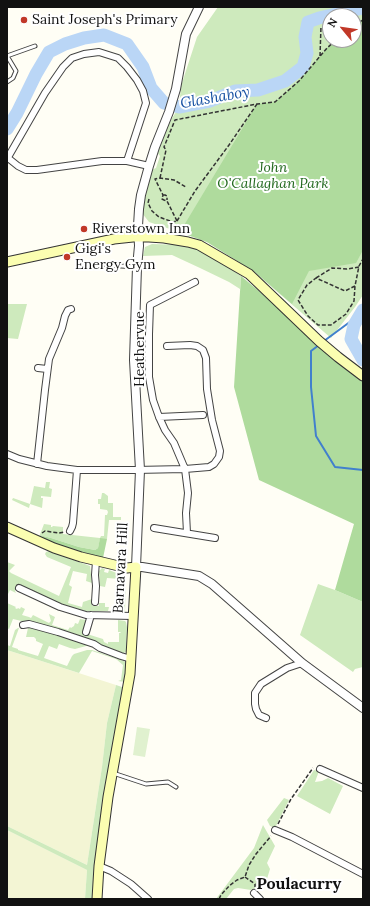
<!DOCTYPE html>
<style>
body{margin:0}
#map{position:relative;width:370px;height:906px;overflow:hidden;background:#fffef5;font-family:Lora,serif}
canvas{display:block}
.frame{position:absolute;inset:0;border:8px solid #111;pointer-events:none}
.north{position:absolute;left:322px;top:8px;width:40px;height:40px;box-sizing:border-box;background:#fff;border:1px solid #a0a0a0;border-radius:50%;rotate:299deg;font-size:11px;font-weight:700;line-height:16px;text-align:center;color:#111}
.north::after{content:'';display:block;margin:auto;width:14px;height:18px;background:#c13828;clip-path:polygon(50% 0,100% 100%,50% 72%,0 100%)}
</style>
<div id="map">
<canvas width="370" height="906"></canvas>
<div class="frame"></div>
<div class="north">N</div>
</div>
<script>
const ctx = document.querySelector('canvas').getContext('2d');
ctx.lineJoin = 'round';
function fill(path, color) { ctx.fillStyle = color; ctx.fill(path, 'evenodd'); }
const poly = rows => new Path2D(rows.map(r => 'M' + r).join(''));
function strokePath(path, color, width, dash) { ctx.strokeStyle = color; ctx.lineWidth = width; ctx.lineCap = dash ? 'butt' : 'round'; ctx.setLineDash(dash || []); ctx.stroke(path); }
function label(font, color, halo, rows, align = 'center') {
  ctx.font = font + ' Lora,serif'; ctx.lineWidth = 4; ctx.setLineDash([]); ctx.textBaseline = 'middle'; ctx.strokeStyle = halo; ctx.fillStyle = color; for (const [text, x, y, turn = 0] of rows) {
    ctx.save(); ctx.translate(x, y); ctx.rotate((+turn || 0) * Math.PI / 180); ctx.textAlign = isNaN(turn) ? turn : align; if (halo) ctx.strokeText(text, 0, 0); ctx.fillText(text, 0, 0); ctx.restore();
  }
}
fill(poly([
 [7,650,116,685,107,723,102,767,87,865,7,826],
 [7,830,87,870,85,899,7,899]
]), '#f3f5d4');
fill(poly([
 [218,7,360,7,348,11,363,7,363,295,355,307,331,338,253,271,207,242,170,229,149,222,142,213,143,200,149,171,156,168,160,156,155,150,171,120,179,107,181,86,197,37],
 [330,16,354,16,354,40,330,40],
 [293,74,285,81,235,91,210,101,184,106],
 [152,244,184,245,194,247,215,258,241,276,240,289,229,282,200,268,172,255,143,256,145,247],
 [7,304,27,304,18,339,7,338],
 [46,482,50,482,49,488,52,489,51,497,41,496,41,498,43,498,42,508,30,504,29,508,12,500,13,498,30,504,34,486,45,488],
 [102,493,104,493,108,496,108,503,113,503,113,517,121,517,121,520,109,520,107,539,100,539,98,548,95,550,79,547,51,538,43,536,55,544,103,558,103,559,55,545,39,537,44,524,51,525,51,527,52,527,53,526,63,527,63,534,100,538,101,536,104,536,105,515,107,515,108,512,107,510,100,509,100,504,98,504,98,499,101,499],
 [49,551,90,566,92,583,86,581,87,574,73,571,69,585,72,587,68,603,82,607,83,602,92,599,92,606,99,606,99,603,105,603,105,607,109,607,108,611,85,611,61,604,19,584,15,591,16,593,10,590,7,596,7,562,15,565,9,571,11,573,59,596,71,567,47,557,45,554,46,552],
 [102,568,105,569,104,572,108,573,109,570,124,576,126,578,125,612,119,612,120,595,122,595,122,592,119,592,120,579,107,578,105,587,100,586,99,571],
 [318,584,335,590,363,602,363,667,355,669,353,672,300,635],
 [7,603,16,607,15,608,17,609,18,608,20,609,21,607,25,609,22,615,29,617,31,618,33,615,49,623,51,621,49,614,55,617,52,625,68,630,70,627,71,628,74,626,75,623,78,624,80,619,86,620,82,633,87,635,87,634,103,639,104,642,108,644,108,642,119,642,119,633,120,633,121,632,118,632,118,620,125,621,126,622,127,627,126,652,121,654,47,627,13,619,9,629,7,628],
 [18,628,19,628,12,647,18,649,18,650,38,656,43,644,36,641,36,639,34,637,26,637,28,628,35,628,51,632,90,645,75,649,70,648,59,644,57,649,49,646,44,658,67,666,72,656,74,654,87,650,92,650,124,661,126,663,125,682,118,681,121,680,123,665,116,659,92,651,79,673,7,650,7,645,10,646,15,630],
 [116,685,125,688,93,899,85,899,87,870,7,830,7,826,87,865,102,767,107,723],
 [314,770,319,771,315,782,322,781,328,778,343,786,330,814,297,796],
 [284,798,289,800,275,828,270,826,267,820],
 [263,825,275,846,267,863,270,869,266,882,251,890,238,888,234,889,226,899,216,899,254,848]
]), '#ceeabd');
fill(poly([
 [363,20,363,250,356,263,309,271,292,304,255,272,207,242,180,232,257,104,275,102,299,81,327,48,336,40,354,40,354,25],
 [241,276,323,345,363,378,363,602,335,590,354,524,259,480,234,387],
 [43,536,51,538,79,547,95,550,98,548,100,538,107,539,103,558,55,544,41,538]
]), '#afdb9d');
fill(poly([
 [137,727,150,729,145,757,133,755]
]), '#e0f1cf');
strokePath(poly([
 [324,341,362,313],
 [319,345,311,351,311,387,316,436,335,467,363,470]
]), '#4180cd', 2);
strokePath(poly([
 [7,129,17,113,36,74,49,52,65,44,84,38,104,35,127,44,143,67,151,88,164,103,179,107,210,101,235,91,258,90,285,81,303,67,307,53,305,37,308,22,319,18,363,8],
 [363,310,354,325,351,339,363,360]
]), '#bad6f6', 13);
const service = poly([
 [7,82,13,78,16,71,7,56,35,46],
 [106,265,136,267],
 [113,773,146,784,168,782,176,787]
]);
const minor = poly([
 [8,158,18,166,26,170,37,170,102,161,127,161,149,166],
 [7,159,45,93,63,67,72,58,84,54,99,52,118,58,127,67,137,80,143,91,146,103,127,161],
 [38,368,47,369],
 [159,417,203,415],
 [7,454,19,459,47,466,77,470,135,470,185,469,209,467,214,464,219,457,220,451,212,420,207,389,206,358,203,350,197,346,190,345,167,346],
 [37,464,45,390,49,359,62,328,65,316,68,310,71,309],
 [154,528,215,538],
 [70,531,72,527,73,523,77,470],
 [187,533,186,513,188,493,185,469,174,443,165,430,159,417,153,400,149,377,149,334,150,305,195,282],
 [19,588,60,607,86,615,133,616],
 [95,602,96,586,95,575,96,561],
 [23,625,29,624,58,632,94,644,100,648,121,656,131,659],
 [86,632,91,615],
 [266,718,259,715,256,709,255,704,255,693,261,684,287,668,302,663],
 [320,769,363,788],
 [275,830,292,837,363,874],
 [99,866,111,871,131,884,148,899],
 [254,893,260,899]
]);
const tertiary = poly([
 [199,7,186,34,176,89,169,112,155,147,149,166,141,195,139,209,138,226,139,246,137,267,134,360,140,470,136,567,142,567,199,576,212,584,302,663,363,708]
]);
const secondary = poly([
 [7,262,114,239,133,237,149,237,164,238,188,242,199,245,249,274,319,341,338,357,363,376],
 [7,527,54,548,81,557,127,568,136,567,130,674,108,797,99,866,97,899]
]);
strokePath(service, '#444', 5);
strokePath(minor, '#444', 8);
strokePath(tertiary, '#444', 10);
strokePath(secondary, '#333', 11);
strokePath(poly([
 [354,25,363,20],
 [320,56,321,26],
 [160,178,166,150,164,147,175,120,257,104,275,102,299,81,327,48,336,40],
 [163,195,165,195,167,196,167,200],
 [149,199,148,203,152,211,159,217,173,222,177,221],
 [177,221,195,191,229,145,257,104],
 [177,221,167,201,164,200,162,199,163,195,155,179,160,178,174,180,186,187],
 [316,278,332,268,347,269,359,267],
 [355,286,345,291,316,278,307,285,298,300,308,316,318,325,331,325,346,314,354,301,355,286,359,266,363,259],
 [42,533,45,531,59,533,64,532],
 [278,824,291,799,313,768],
 [245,877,255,884,255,887],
 [219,899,221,895,229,886,237,880,245,877,249,865,256,854,271,836]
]), '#333', 1.5, [4, 2]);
strokePath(service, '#fff', 3);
strokePath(minor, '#fff', 6);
strokePath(tertiary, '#fff', 8);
strokePath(secondary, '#fbfeb1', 9);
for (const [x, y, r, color] of [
 [24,20,4,"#c13828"],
 [84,229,4,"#c13828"],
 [67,257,4,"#c13828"]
]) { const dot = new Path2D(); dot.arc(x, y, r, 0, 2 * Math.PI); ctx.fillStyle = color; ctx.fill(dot); strokePath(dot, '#fff', 1.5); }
label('14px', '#111', '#fff', [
 ["Saint Joseph's Primary",32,20],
 ["Riverstown Inn",92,229],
 ["Gigi's",75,249],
 ["Energy Gym",75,265]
], 'left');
label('italic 14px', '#246a20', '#fff', [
 ["John",273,168],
 ["O'Callaghan Park",273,184]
]);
label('14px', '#111', '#fff', [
 ["Heathervue",140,349,-90],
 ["Barnavara Hill",121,568,-87]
]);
label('italic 15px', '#1952a3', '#fff', [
 ["Glashaboy",215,98,-10]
]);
label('bold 16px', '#111', '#fff', [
 ["Poulacurry",299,884]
]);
</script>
